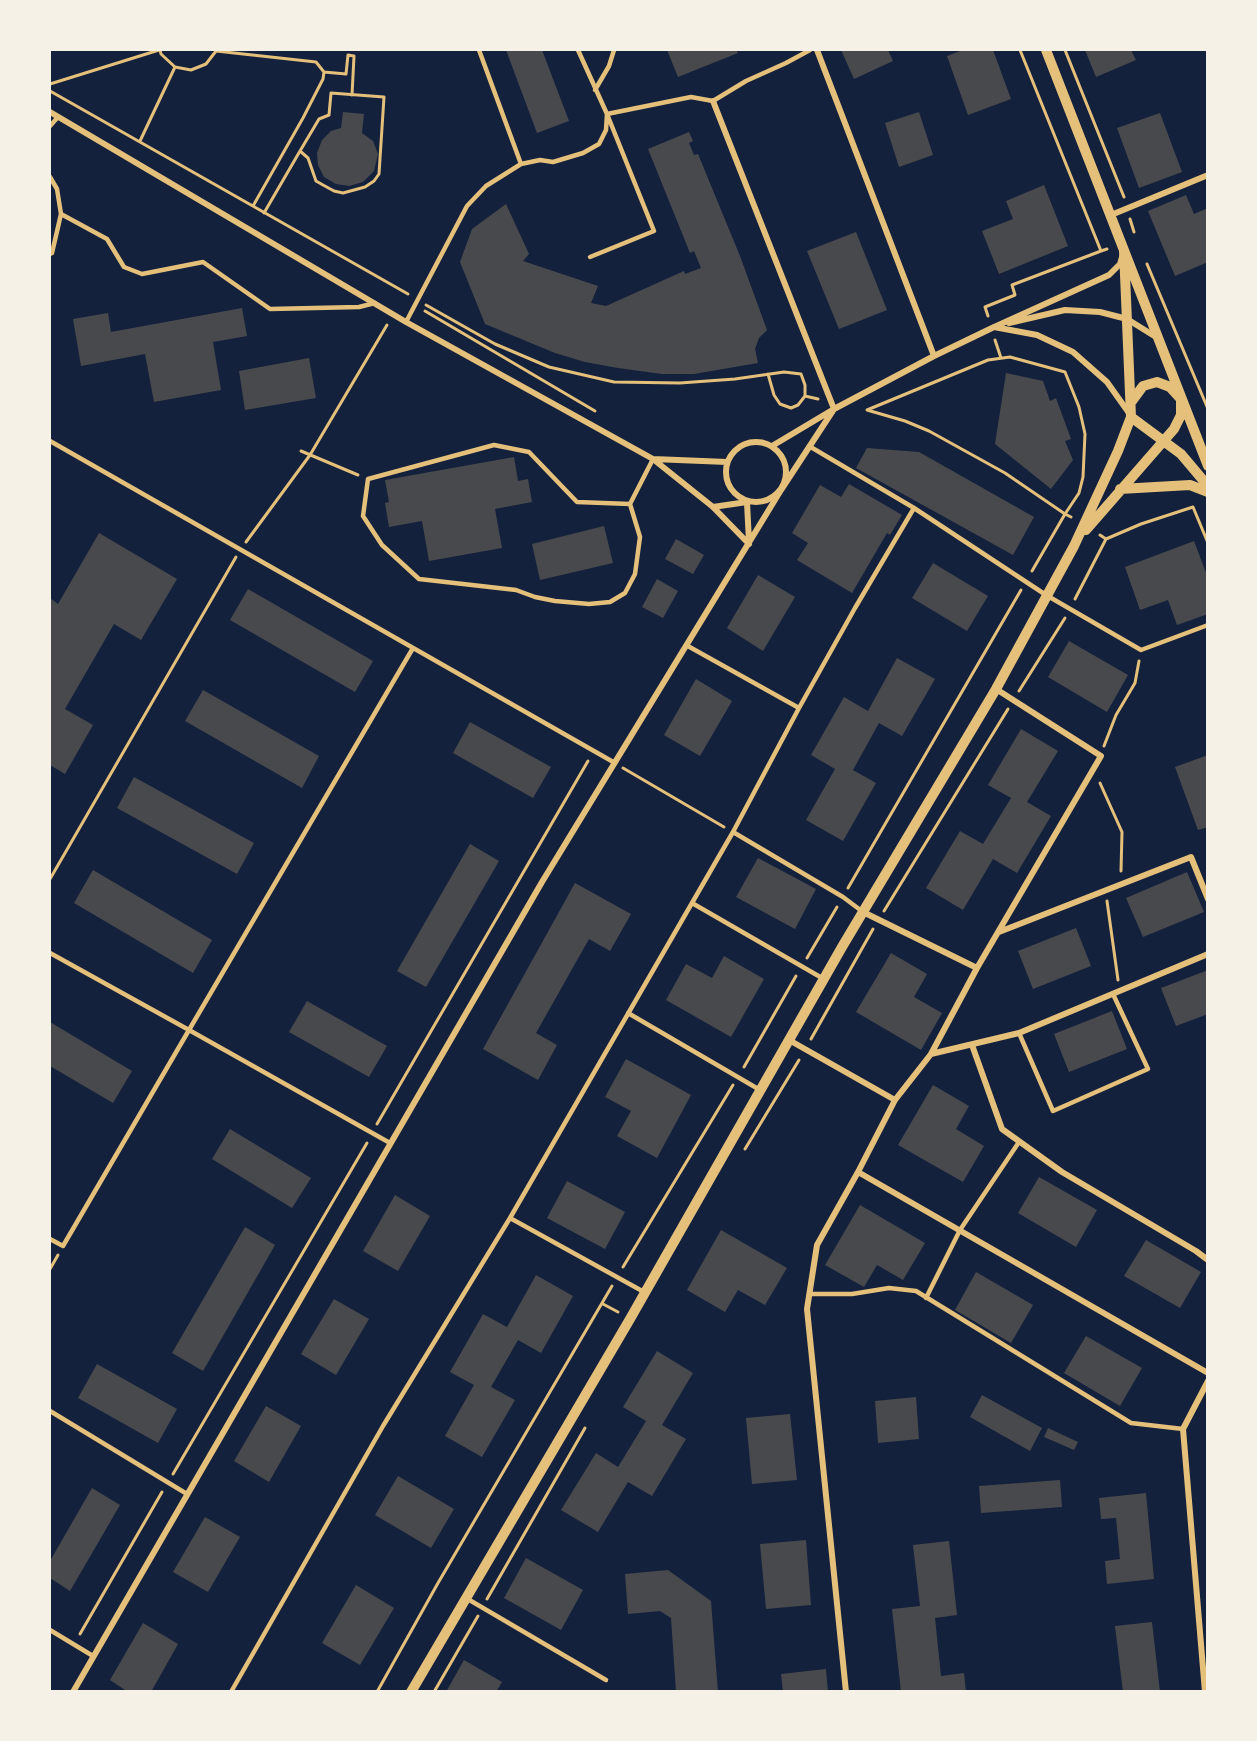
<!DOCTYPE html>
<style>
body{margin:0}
#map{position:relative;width:1257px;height:1741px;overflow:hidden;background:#14213d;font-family:Lato,sans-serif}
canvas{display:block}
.frame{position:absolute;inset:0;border:51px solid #f6f1e7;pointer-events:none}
</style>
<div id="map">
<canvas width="1257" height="1741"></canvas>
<div class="frame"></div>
</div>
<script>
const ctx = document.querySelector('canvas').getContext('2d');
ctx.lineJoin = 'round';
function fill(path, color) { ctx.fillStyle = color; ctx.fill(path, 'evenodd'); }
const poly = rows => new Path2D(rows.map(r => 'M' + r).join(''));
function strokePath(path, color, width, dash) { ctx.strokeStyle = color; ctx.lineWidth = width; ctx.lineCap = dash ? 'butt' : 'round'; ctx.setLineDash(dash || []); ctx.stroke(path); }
fill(poly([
 [506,50,542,50,569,121,537,133],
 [667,50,736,50,738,53,678,77],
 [841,50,888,50,893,61,854,79],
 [963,50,993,50,1011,99,968,115,947,56],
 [1085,50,1131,50,1136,60,1096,77],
 [343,112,364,114,362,133,373,141,378,154,374,171,363,182,349,186,336,184,324,177,318,165,317,153,322,140,331,131,341,128],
 [919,112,933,155,899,167,885,123],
 [1160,113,1182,172,1139,188,1117,128],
 [689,132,693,141,689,143,694,155,698,154,740,256,767,330,759,338,755,349,758,363,694,374,662,374,618,368,585,362,555,353,485,324,460,262,472,229,506,204,529,254,523,261,598,286,591,303,606,306,684,271,685,274,701,268,694,251,690,253,648,149],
 [1044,185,1068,246,999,274,982,231,1013,219,1006,201],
 [1186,195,1194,214,1208,208,1208,262,1175,276,1148,211],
 [856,232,887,310,839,329,807,251],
 [242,308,247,336,213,342,221,390,154,402,145,354,81,366,73,319,108,313,111,332],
 [309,358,316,398,245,410,239,371],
 [1006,373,1043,381,1050,401,1056,398,1071,439,1065,441,1073,460,1051,489,995,444],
 [867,448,919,452,1034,517,1013,555,856,468],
 [514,457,518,481,528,479,532,502,495,509,502,548,429,561,422,521,389,527,385,503,389,502,385,480],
 [849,484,902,515,890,535,887,533,852,593,797,560,808,543,792,533,820,485,841,497],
 [604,526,613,563,540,580,532,544],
 [99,533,177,579,141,640,114,624,65,709,93,725,65,774,50,765,50,598,58,604],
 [676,539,704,555,693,574,665,559],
 [1194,541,1208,578,1208,614,1177,625,1168,600,1140,610,1125,567],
 [933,563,988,596,967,631,912,598],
 [758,575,795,597,763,651,727,628],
 [657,579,678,591,663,618,642,607],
 [248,589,373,661,355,692,230,620],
 [1069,641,1128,675,1107,712,1048,677],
 [897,658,935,679,902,736,879,723,853,770,876,783,843,841,806,820,835,769,811,755,844,697,868,711],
 [696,679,732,701,700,756,664,735],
 [203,690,319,756,302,788,185,721],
 [470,722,551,767,533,798,453,753],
 [1021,729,1058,751,1027,802,1051,816,1017,873,993,859,963,910,926,888,960,831,983,844,1011,798,988,785],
 [1208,755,1208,827,1198,830,1175,767],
 [134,777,254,843,237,874,117,808],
 [470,844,499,861,426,987,397,971],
 [758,858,816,889,795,929,736,897],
 [93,870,212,940,193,973,74,903],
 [1187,872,1204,912,1143,937,1126,898],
 [575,883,631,914,610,951,589,939,536,1033,557,1045,538,1080,483,1049],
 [1076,928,1091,966,1033,989,1018,951],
 [891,953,927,974,914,997,942,1013,921,1050,856,1012],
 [724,956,764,979,731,1037,666,1000,686,964,712,978],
 [1208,970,1208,1014,1176,1026,1161,988],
 [307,1001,387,1046,369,1077,289,1032],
 [1112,1011,1127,1049,1069,1072,1054,1034],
 [50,1022,132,1071,113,1103,50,1066],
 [626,1059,691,1095,657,1158,617,1136,631,1111,605,1097],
 [933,1085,969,1106,956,1129,984,1146,963,1182,898,1145],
 [230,1129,311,1178,292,1208,212,1159],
 [1039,1177,1097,1210,1076,1247,1018,1213],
 [567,1181,625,1212,605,1249,547,1218],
 [395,1195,430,1216,398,1271,363,1251],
 [860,1205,925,1243,903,1280,877,1265,864,1287,825,1265],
 [245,1227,275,1245,203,1371,172,1353],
 [721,1230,787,1268,765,1305,738,1290,725,1312,687,1290],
 [1146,1240,1201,1272,1180,1308,1124,1276],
 [976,1272,1033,1305,1011,1343,955,1310],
 [536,1275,573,1296,541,1353,518,1340,491,1387,515,1400,482,1457,445,1436,474,1385,450,1372,483,1314,507,1327],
 [334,1299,369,1319,336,1375,301,1354],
 [1086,1336,1142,1368,1120,1406,1064,1373],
 [657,1351,693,1373,662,1425,686,1439,652,1496,628,1482,598,1532,561,1510,596,1453,618,1467,646,1421,623,1407],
 [97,1364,177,1409,158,1443,78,1398],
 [982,1395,1042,1428,1030,1451,970,1417],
 [916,1397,919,1439,878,1443,875,1401],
 [266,1406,301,1426,269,1482,234,1461],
 [790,1414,797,1480,752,1484,746,1418],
 [1048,1428,1078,1442,1074,1450,1044,1437],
 [398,1476,454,1509,431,1548,375,1515],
 [1060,1480,1062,1507,981,1513,979,1486],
 [92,1488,120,1505,70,1591,50,1578,50,1561],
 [1146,1493,1154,1579,1107,1584,1105,1561,1120,1559,1116,1518,1101,1519,1099,1498],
 [205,1517,240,1537,208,1592,173,1572],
 [806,1540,811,1605,766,1609,760,1544],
 [949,1541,957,1615,935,1618,941,1676,964,1673,966,1692,901,1692,892,1609,920,1606,913,1545],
 [526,1558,583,1590,561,1630,504,1598],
 [668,1570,711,1601,718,1692,676,1692,671,1618,660,1611,628,1614,625,1574],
 [356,1585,394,1608,360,1665,322,1643],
 [1152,1622,1160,1692,1123,1692,1115,1626],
 [143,1623,178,1644,151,1692,128,1692,110,1680],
 [464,1660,502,1682,496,1692,446,1692],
 [826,1669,828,1692,783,1692,781,1674]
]), '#48494c');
strokePath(poly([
 [160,50,161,54,175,67,191,70,206,64,216,51],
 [1020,50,1101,251,1107,249],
 [1065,50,1124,197],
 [216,51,316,62,324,72],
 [50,84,159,50],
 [50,91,408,294],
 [140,141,175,67],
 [253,206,303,118,323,79,324,72,346,74,348,55,354,56,352,95],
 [264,213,300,151,319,119,329,115,331,93,384,97,379,174,374,181,365,187,343,193,334,191,323,185,316,181,308,158,300,151],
 [1130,219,1134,232],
 [1147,264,1208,409],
 [426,305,495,344,549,367,614,382,680,383,735,379,784,372,801,374,805,385,805,396,818,399],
 [425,311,595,411],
 [988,316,985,307,1015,295,1012,285,1101,251],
 [995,340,1001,358],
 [768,374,774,395,780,404,791,408,798,405,805,396],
 [301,451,358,475],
 [1100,535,1106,539,1141,524,1193,507,1208,543],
 [246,542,310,455,387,325],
 [1032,571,1065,514,1079,493,1083,477,1085,434,1079,407,1065,372,1010,357,988,360,867,410,905,421,929,431,1005,473,1065,514,1071,517],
 [1075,599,1106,539],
 [1019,691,1065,618],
 [1104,746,1116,715,1135,683,1139,661],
 [623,768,724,827],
 [1100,783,1122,832,1121,871],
 [50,879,236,557],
 [848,888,1021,590],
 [1107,901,1118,980],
 [884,911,1008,709],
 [807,958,837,907],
 [811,1039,873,929],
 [744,1067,796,976],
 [377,1124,588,761],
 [745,1149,799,1060],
 [623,1267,733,1085],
 [50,1269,58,1255],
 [603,1304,618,1312],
 [173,1474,367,1143],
 [487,1599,585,1428],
 [80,1634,162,1492],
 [377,1692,438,1583,612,1286],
 [434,1692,478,1616]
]), '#e5c07b', 3);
strokePath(poly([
 [595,90,609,66,614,50],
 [50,126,58,117],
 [521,164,540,160,553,162,583,153,599,144,606,130,607,114,578,50],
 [50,177,57,189,61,214,52,253,50,254],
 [61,214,107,239,124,267,142,274,203,262,270,309,359,307,375,303],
 [590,257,654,231,607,114,691,97,713,101,746,81,786,63,810,50],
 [406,322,467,206,486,186,521,164,479,50],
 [50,441,615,763],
 [630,504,640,537,635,574,625,593,610,602,589,604,555,601,535,597,516,590,419,579,382,545,363,516,368,479,494,445,529,452,577,502,630,504,653,459],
 [914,508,1046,595,1141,650,1208,625],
 [799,708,855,608,914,508,809,446],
 [733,832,843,897,863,912],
 [692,903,822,978],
 [50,953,189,1030,413,648],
 [628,1013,760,1090],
 [1019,1033,1053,1111,1148,1069,1113,994],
 [510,1218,644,1292],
 [50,1239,63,1246,189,1030,390,1143],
 [810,1294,852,1294,889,1288,916,1291,1131,1423,1183,1429],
 [926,1298,960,1230,1019,1142],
 [50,1411,187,1494],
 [466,1598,606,1680],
 [50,1630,93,1656],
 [231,1692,383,1426,510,1218,733,832,799,708,686,645]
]), '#e5c07b', 4.5);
strokePath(poly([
 [817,50,934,356],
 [713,101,834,409],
 [50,112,406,322,653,459,713,507,749,544],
 [1111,215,1208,175],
 [1009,323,1065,310,1100,312,1127,319,1156,337],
 [994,327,1037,335,1073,352,1107,382,1129,413],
 '726 472a30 30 0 1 1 60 0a30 30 0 1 1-60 0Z',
 [772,446,834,409,934,356,992,328,1109,275,1120,264,1122,257],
 [653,459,727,462],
 [713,507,747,502,749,542],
 [863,912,977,968],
 [999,932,1191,857,1208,899],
 [789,1040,895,1100],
 [972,1045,1002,1129,1062,1172,1196,1251,1208,1260],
 [931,1054,977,968,1101,756,996,689],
 [858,1172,1208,1373],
 [73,1692,542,882,781,490,834,409],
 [846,1692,807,1309,817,1245,858,1172,895,1100,931,1054,1019,1033,1208,954],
 [1205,1692,1183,1429,1208,1381]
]), '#e5c07b', 6);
strokePath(poly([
 [1046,50,1208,466],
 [1131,417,1181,454,1208,486],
 [1120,489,1190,485,1208,492],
 [1086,530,1174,429,1181,415,1181,399,1170,387,1157,382,1143,386,1132,401],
 [411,1692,630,1319,842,947,996,689,1074,546,1118,451,1131,417,1124,251]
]), '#e5c07b', 10);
</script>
